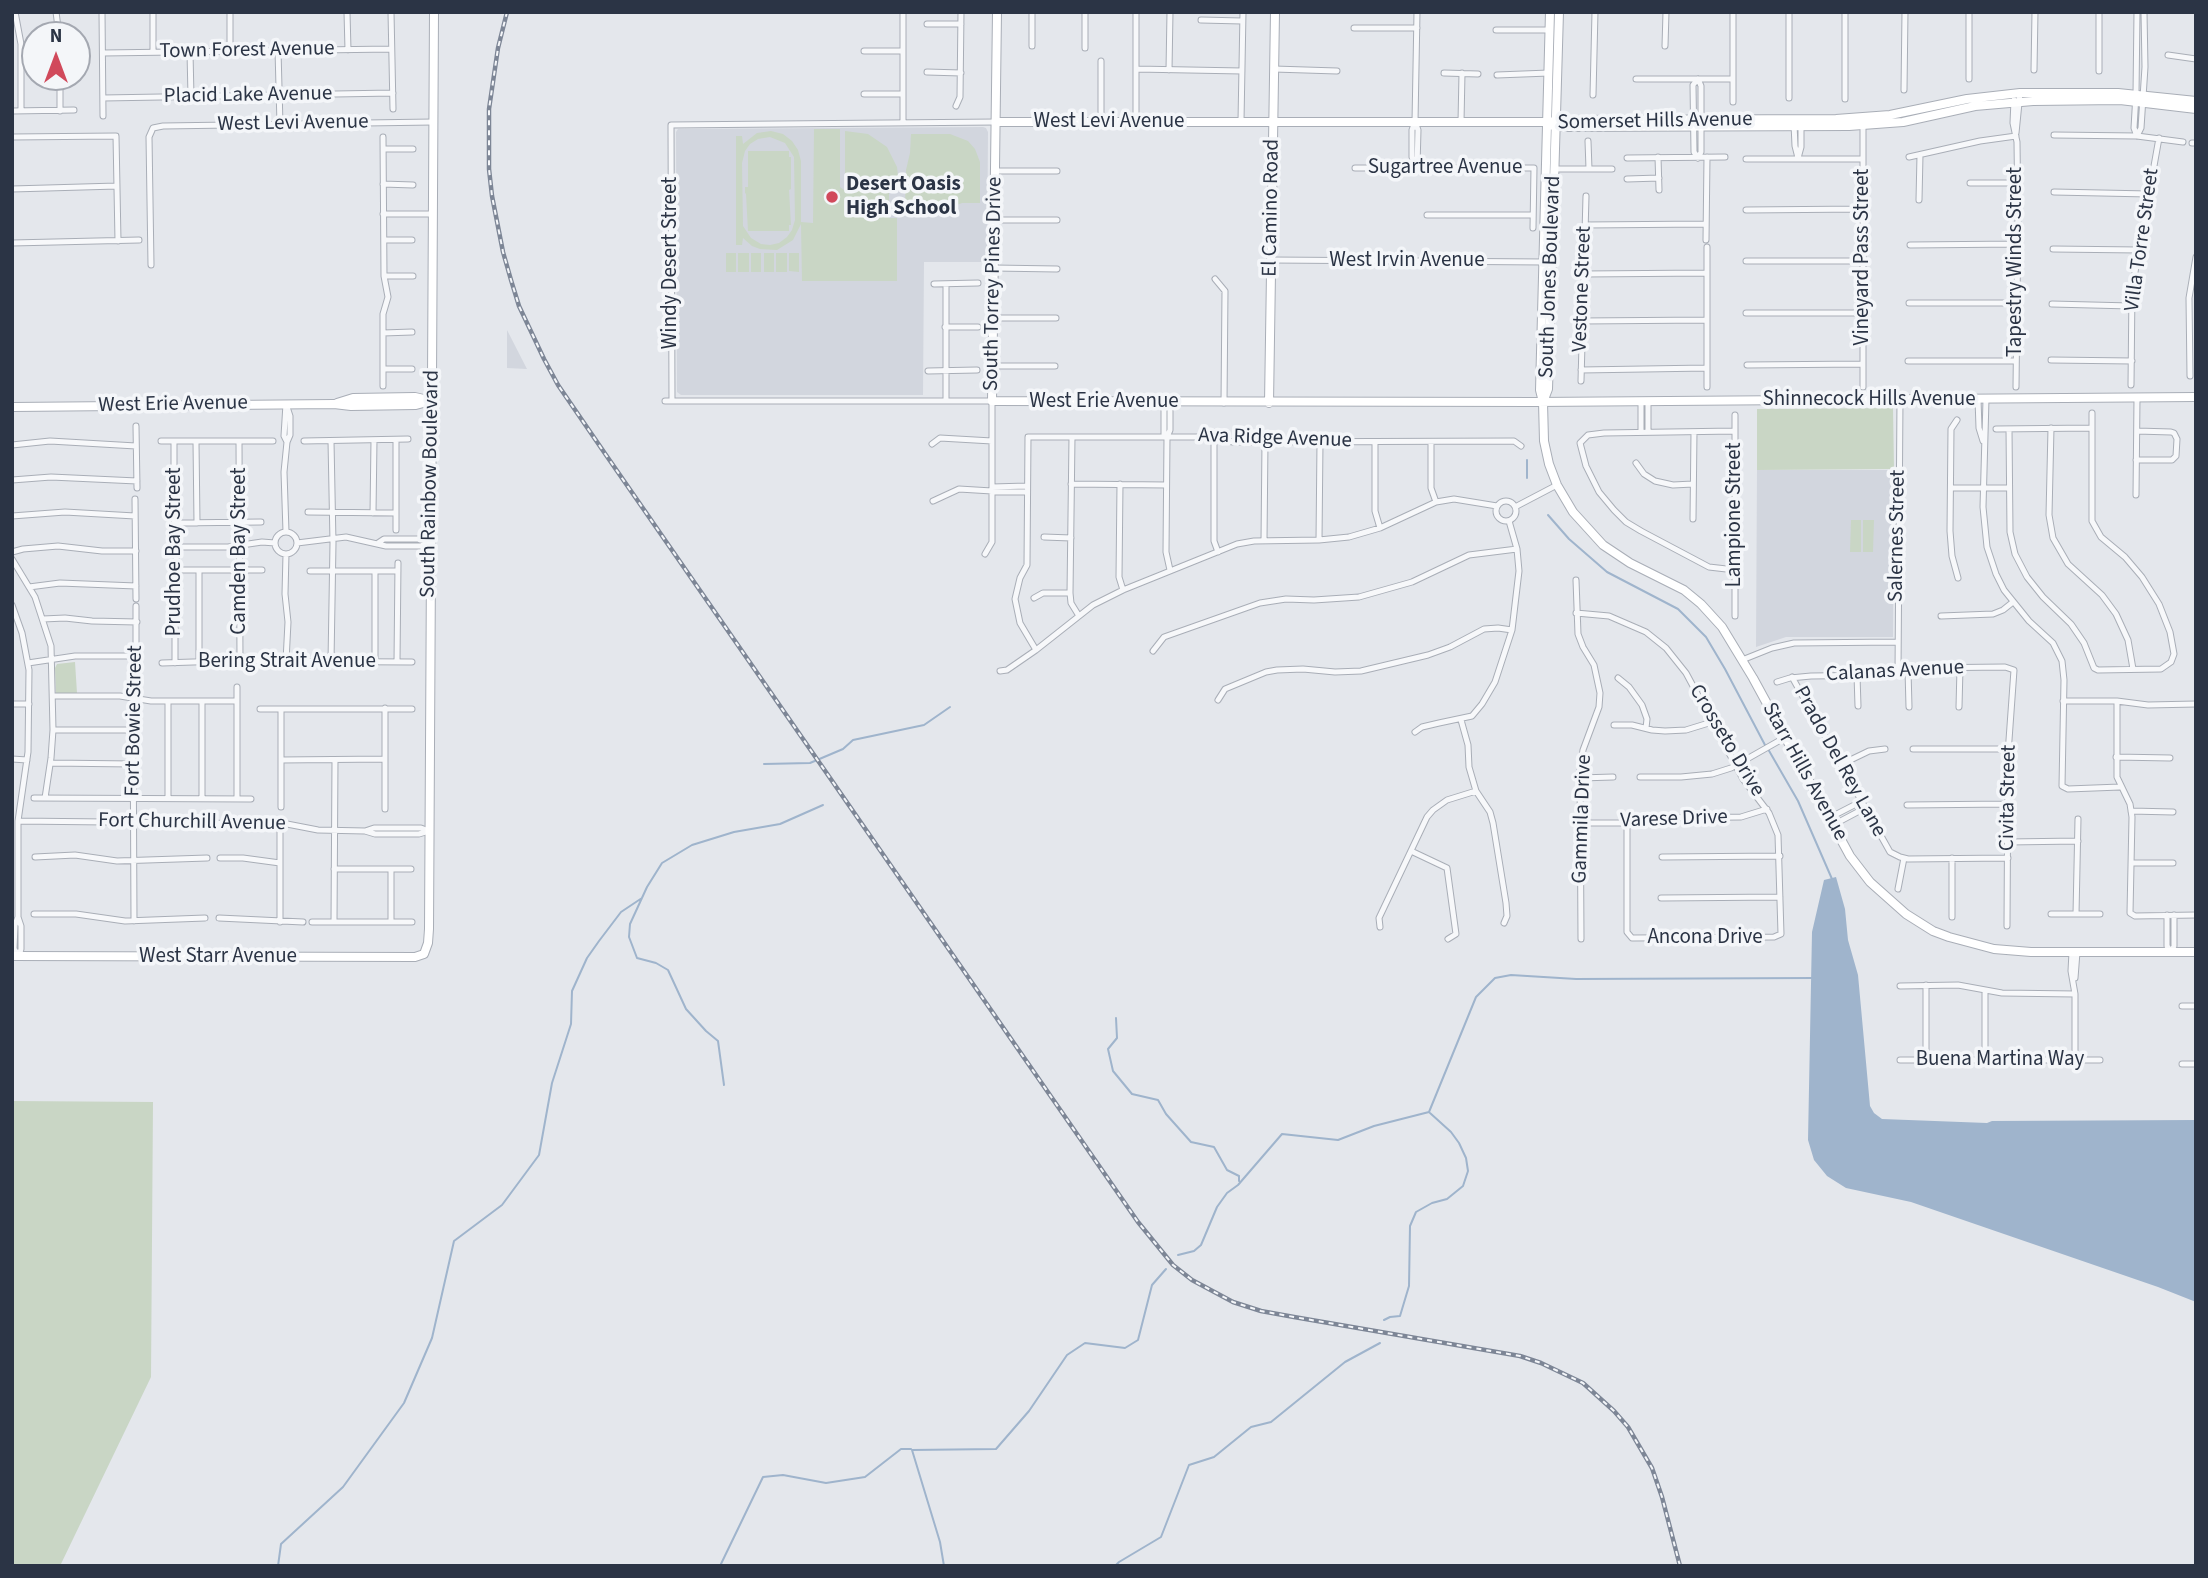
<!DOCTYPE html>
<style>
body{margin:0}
#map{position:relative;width:2208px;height:1578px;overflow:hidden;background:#e4e7ec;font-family:"Source Sans 3",sans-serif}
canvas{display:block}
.frame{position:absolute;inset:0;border:14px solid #2b3445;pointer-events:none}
.north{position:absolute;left:21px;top:21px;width:70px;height:70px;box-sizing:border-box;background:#f4f6f9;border:2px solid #a4a8b1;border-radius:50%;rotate:0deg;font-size:19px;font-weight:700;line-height:28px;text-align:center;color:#2b3445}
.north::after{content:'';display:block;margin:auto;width:24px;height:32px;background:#d1495b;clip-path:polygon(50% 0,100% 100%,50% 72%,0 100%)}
</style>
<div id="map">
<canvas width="2208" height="1578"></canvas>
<div class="frame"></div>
<div class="north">N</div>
</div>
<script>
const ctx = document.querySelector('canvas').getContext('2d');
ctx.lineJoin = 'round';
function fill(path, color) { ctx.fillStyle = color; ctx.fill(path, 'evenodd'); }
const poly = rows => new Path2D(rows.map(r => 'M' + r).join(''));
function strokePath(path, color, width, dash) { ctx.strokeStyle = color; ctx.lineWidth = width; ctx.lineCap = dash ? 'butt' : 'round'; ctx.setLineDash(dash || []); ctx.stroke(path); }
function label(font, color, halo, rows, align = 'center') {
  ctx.font = font + ' "Source Sans 3",sans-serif'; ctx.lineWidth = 7; ctx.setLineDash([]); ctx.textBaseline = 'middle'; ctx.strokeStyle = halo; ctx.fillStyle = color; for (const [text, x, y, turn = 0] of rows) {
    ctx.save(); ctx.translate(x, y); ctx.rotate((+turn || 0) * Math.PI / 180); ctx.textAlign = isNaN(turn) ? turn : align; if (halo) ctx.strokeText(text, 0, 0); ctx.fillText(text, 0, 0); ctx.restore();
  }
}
fill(poly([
 [983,127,986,128,988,132,987,262,924,262,923,395,681,395,677,392,676,132,678,129],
 [507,330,527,369,507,368],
 [1757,470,1894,470,1893,637,1786,637,1756,647]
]), '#d2d6de');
fill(poly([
 [814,129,840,129,840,187,844,190,889,190,889,218,897,218,897,281,802,281,801,224,793,240,777,250,760,249,752,246,743,238,742,245,736,245,736,136,742,136,743,144,757,133,771,131,783,134,792,141,798,150,801,161,801,222,813,223],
 [770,137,785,143,794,157,795,220,792,230,787,237,779,243,770,245,761,244,751,238,743,226,742,163,745,151,750,144,758,139],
 [845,131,868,134,887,147,897,167,899,185,848,185,845,182],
 [911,134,950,134,968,141,975,149,980,162,980,203,962,203,952,207,934,208,908,209,905,205,906,170,910,153],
 [748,151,789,151,789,157,791,157,791,189,789,190,791,225,789,225,789,231,748,231,746,194,745,193,745,187,748,187],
 [726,253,736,253,736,272,726,272],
 [738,253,749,253,749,272,738,272],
 [751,253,761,253,761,272,751,272],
 [764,253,774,253,774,272,764,272],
 [776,253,787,253,787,272,776,272],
 [789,253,799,253,799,272,789,271],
 [1893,408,1894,469,1757,470,1757,409],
 [1851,520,1861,520,1861,552,1850,552],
 [1863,520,1874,520,1873,552,1863,552],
 [75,662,77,693,56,693,55,668,57,664],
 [12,1101,153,1102,151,1377,60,1566,12,1566]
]), '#c9d6c5');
fill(poly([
 [1836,877,1845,909,1848,940,1858,975,1870,1106,1874,1113,1882,1119,1987,1123,1992,1121,2196,1120,2196,1302,2158,1287,1911,1202,1846,1188,1827,1176,1814,1160,1808,1140,1812,932,1824,880]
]), '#9fb4cc');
strokePath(poly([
 [1527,460,1527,478],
 [1548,515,1569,539,1607,572,1678,609,1706,637,1725,669,1765,745],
 [1768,749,1798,801,1832,879],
 [764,764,810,763,843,749,853,740,924,725,950,707],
 [1116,1018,1117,1038,1108,1049,1113,1071,1132,1094,1158,1100,1166,1114,1191,1142,1214,1147,1227,1170,1239,1176,1239,1181],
 [724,1085,718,1041,706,1031,686,1009,668,970,656,963,637,958,629,937,630,924,647,887,662,863,692,845,734,832,780,824,823,805],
 [1178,1255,1194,1251,1201,1245,1217,1207,1227,1193,1238,1185,1282,1134,1338,1140,1374,1126,1429,1112,1476,997,1495,978,1511,975,1576,979,1814,978],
 [1384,1320,1390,1317,1400,1316,1409,1286,1410,1226,1416,1212,1432,1203,1447,1199,1463,1186,1468,1171,1466,1158,1459,1143,1451,1132,1430,1113],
 [278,1566,281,1544,343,1487,404,1403,432,1338,454,1241,502,1205,539,1155,552,1083,571,1024,572,991,587,958,599,941,621,912,642,898],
 [720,1566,763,1477,783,1475,826,1483,865,1477,901,1449,911,1449],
 [944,1566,940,1542,912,1450,996,1449,1029,1411,1067,1355,1085,1343,1125,1348,1138,1340,1152,1285,1166,1269],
 [1115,1566,1119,1562,1161,1537,1189,1465,1214,1457,1251,1427,1271,1422,1345,1362,1380,1343]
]), '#9fb4cc', 2);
const street = poly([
 [15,12,21,44,21,111],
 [56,12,59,35],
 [102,12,103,116],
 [153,12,153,52],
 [230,12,230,51],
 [347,12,348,50],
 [391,12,393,109],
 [1032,12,1032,46],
 [1085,12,1085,48],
 [1733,12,1733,102],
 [1201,20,1242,21],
 [927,24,961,24],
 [1354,28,1417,28],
 [1496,30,1550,30],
 [1665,46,1666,12],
 [278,50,280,125],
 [864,51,903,51],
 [190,52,191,97],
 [103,53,391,49],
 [2168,55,2196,59],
 [1101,61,1101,122],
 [1136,69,1242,71],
 [1274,69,1337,71],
 [1169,70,1170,12],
 [2034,70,2035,12],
 [2099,71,2099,12],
 [927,72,961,73],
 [1444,73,1478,74],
 [1497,75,1549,73],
 [60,77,60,111],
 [1636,79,1733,79],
 [1698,79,1693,85,1694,152,1698,158],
 [1698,79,1701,86,1701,152,1698,158],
 [1969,79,1969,12],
 [1904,90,1905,12],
 [864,94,903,94],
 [1593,95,1595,12],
 [103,98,393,93],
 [1789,98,1789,12],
 [1845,99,1845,12],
 [2014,100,2013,123,2017,142,2018,219,2016,387],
 [956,106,960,97,961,12],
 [12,111,74,110],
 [1241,121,1243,12],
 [903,122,903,12],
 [1136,122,1136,12],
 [1415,122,1418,130,1417,167],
 [1461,122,1462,73],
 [1794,124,1795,146,1798,158],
 [1863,126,1863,387],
 [2016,133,2020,93],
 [2054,135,2137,136,2183,142],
 [2137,136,2141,128,2145,67,2144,12],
 [2137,136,2134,128,2136,94,2137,12],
 [12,137,116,136,118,241],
 [383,137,384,276,388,297,383,314,383,386],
 [1588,141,1589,169],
 [2192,143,2196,143],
 [383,149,413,149],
 [1658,157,1659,190],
 [1909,157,1980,141,2016,136],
 [1627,158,1725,157],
 [1798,158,1801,147,1801,124],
 [1746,159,1862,159],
 [1355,168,1534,168,1533,228],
 [1417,169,1412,157,1412,130,1415,122,1417,12],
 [1554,169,1612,169],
 [996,171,1057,171],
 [1627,179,1659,178],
 [1970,183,2017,183],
 [383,184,413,185],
 [12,189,117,186],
 [2054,192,2149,194],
 [1919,200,1920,155],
 [1746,210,1862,209],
 [383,214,433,214],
 [1427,215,1533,215],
 [995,220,1057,220],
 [1585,225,1706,224],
 [384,240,412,240],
 [1706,240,1707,157],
 [12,243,139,240],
 [1910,245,2018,244],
 [1707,247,1707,387],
 [2053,249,2139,250],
 [1271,260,1545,262],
 [1746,261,1863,261],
 [151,265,149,137,153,128,163,126,433,122],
 [994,268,1057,269],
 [1584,274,1707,273],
 [384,276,413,276],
 [1215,279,1225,291,1224,403],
 [934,284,978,283],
 [946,284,946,401],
 [1909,303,2017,303],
 [2052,304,2131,306],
 [1746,313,1864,313],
 [993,318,1056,318],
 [1582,321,1707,320],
 [945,327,978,327],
 [383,333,412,332],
 [2051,360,2132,361],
 [1908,361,2016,361],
 [1747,365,1863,364],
 [993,366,1055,366],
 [384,369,412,369],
 [1581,370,1707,368],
 [928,371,977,370],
 [2190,376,2189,298,2196,257],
 [1581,381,1586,196],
 [2131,385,2132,289,2159,138],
 [1978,399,1979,428,1983,441],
 [1986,399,1983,507,1987,547,1996,574,2004,590,2029,621,2053,643,2062,661,2064,680,2062,786,2068,789,2120,787],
 [665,401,992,401,992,542,985,554],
 [672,401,671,125,996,122],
 [1641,401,1641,432],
 [1648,401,1648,431],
 [1164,403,1164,434,1167,437],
 [286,404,284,436,287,442],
 [1957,420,1951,429,1950,531,1952,556,1958,578],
 [136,426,137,488],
 [2051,428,2049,515,2053,538,2068,564,2102,595,2116,614,2128,640,2133,669],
 [1996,429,2092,428],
 [2009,429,2010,532,2015,554,2027,577,2043,597,2071,624,2084,643,2094,668,2098,670,2161,669,2171,662,2174,654,2170,632,2159,604,2142,577,2125,557,2101,537,2092,521,2092,413],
 [1735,431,1604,433,1588,435,1580,443,1586,466,1599,492,1614,510,1626,522,1641,531,1709,567,1735,570],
 [1072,437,1070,593,1071,603,1079,616],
 [1214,438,1214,541,1218,552],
 [161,441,273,441],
 [174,441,174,516,177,547,175,578,175,663],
 [239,441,240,661],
 [304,441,408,439],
 [196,442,197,523],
 [1375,442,1375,511,1380,528],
 [1431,442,1431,488,1436,502],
 [932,444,940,438,992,441],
 [12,445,50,441,136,446],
 [2136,460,2172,460,2176,456,2177,439,2174,433,2171,432,2137,431],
 [1636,463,1644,474,1655,481,1673,485,1693,484],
 [12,480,51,477,137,481],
 [1071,484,1166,485],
 [1120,484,1119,577,1123,590],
 [992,487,1027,486],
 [1951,488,2009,488],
 [992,492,1027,492],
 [2136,495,2137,398],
 [135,499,136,599],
 [933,501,959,489,992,491],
 '1496 511a10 10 0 1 1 20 0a10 10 0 1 1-20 0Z',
 [1515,507,1557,485],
 [308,512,396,513],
 [373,513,374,440],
 [12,516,65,512,135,516],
 [1693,519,1694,432],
 [175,523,261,522],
 [396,530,396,440],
 '275 543a11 11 0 1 1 22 0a11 11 0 1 1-22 0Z',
 [286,532,284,472,287,442,290,435,290,416,286,404],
 [1044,537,1071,538],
 [1319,540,1320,442],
 [1264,541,1265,442],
 [297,543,346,537,386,546,421,546,430,541],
 [378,543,384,539,421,539,429,541],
 [177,547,228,547,262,542,275,543],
 [12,552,23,549,58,546,102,551,136,551],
 [286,554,285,594,288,622,286,661],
 [12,559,35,597,51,646,53,730,51,758,45,798],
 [175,570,262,570],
 [199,570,199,662],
 [1170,570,1166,552,1167,437,1170,430,1170,403],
 [310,571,398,571],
 [1576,580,1578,634,1583,647,1594,665,1600,693,1599,707,1583,750,1580,769,1581,939],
 [29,587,60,583,136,586],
 [1034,598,1043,593,1070,593],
 [12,605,22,633,29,670,28,752,18,821,18,917,21,926,21,949,19,956],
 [1576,613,1609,616,1646,632,1666,648,1686,673,1743,779,1769,813,1778,835,1781,934,1774,937,1632,938,1627,932,1627,823],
 [1735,616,1735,415],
 [1941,616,1993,614,2003,610,2013,602],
 [43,619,65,618,92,621,137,622],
 [1036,650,1020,623,1015,599,1020,578,1027,565,1028,437,1207,437,1233,442,1514,441,1521,446],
 [1153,651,1164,637,1260,603,1286,599,1314,600,1359,597,1412,582,1469,555,1517,549],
 [1742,660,1772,648,1794,643,1897,642],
 [331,661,333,543,331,441],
 [375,661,375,571],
 [397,662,398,563],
 [28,663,75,656,137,656],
 [162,663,224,661,412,662],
 [1908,670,1909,707],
 [1000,671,1007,670,1036,650,1093,605,1123,590,1237,544,1254,541,1319,540,1349,537,1380,528,1436,502,1454,499,1497,506],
 [1898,672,1900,399],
 [1857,675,1858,706],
 [1792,677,1890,852,1900,857,1908,859,2008,858],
 [1618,678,1629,687,1642,705,1647,719,1646,728],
 [1777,682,1790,678,1811,676,1886,675,1914,668,2005,667,2014,670,2008,754,2007,926],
 [237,687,237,799],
 [53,696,120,696,151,701,237,701],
 [1218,700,1225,689,1266,672,1277,670,1303,669,1335,672,1361,671,1428,655,1450,647,1484,629,1498,628,1512,630],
 [168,701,168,798],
 [202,701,202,798],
 [2063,701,2117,701,2148,705,2196,704],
 [2117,701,2117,777,2130,804,2132,817,2130,913,2135,916,2196,915],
 [12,704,29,704],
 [1959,707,1960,668],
 [260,709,412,709],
 [281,709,281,807],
 [1461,720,1468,745,1469,767,1476,791,1490,812,1493,823,1506,903,1507,916,1504,923],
 [1614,725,1632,725,1652,730,1665,731,1686,730,1712,722],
 [53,730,133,730],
 [1415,732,1422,727,1439,723,1472,716,1482,704,1495,682,1512,630,1519,571,1517,549,1509,521],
 [1913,749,2008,749],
 [2116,757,2170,758],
 [12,759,27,760],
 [281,760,385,759],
 [51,763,133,764],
 [1842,764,1869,751,1885,749],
 [1640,777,1681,777,1712,774,1731,768,1784,738],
 [1580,778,1613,777],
 [34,798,251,799],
 [1907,805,2008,804],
 [385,809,385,708],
 [2131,811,2173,812],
 [1829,818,1862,801],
 [18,821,287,824,318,830,365,831,375,834,419,834,429,831],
 [1580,823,1627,823,1649,818,1741,817,1767,809],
 [1833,825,1865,808],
 [365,831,374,828,421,828,429,831],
 [2008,842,2078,841],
 [1411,851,1447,868,1456,934,1448,939],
 [35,857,75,855,117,861,207,858],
 [1662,857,1780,856],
 [220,858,243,858,280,863],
 [2131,863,2173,863],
 [334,869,411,869],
 [1898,889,1904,858],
 [1661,898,1780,897],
 [34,914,76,914,125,921,205,918],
 [2051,914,2100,914],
 [2076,914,2078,819],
 [2167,915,2167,946,2171,952],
 [18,917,15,925,14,949,19,956],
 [1952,917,1952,858],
 [219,918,303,922],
 [134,921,133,709,136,680,136,606],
 [280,922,280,823],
 [312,922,412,922],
 [334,922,335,760],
 [391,922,391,869],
 [1380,927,1379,918,1427,817,1433,810,1447,800,1476,791],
 [2072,952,2071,971,2075,994,2075,1060],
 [2171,952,2174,946,2174,915],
 [2075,978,2077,952],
 [1900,986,1958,985,2002,993,2075,994],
 [1985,990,1985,1060],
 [2182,1006,2196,1006],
 [1900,1060,2100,1060],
 [1926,1060,1926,985],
 [2182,1064,2196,1064]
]);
const secondary = poly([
 [997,12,992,401,1536,402,2196,397],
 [1550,12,1540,390,1543,402,1544,441,1549,464,1557,485,1573,512,1603,545,1630,563,1684,590,1701,604,1722,627,1753,678,1850,856,1870,882,1906,914,1933,931,1949,937,1994,949,2031,952,2196,952],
 [996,122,1547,122,1565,120,1836,119,1890,115,1967,99,2020,93,2118,93,2196,101],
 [1547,122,1555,127,1561,127,1849,126,1903,122,1975,106,2033,101,2120,100,2196,109],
 [1543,402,1548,389,1559,12],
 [337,403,353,398,415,397,428,400],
 [1269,403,1275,12],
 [12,407,334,404,351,406,416,405,431,401],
 [12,956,415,957,424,954,428,943,429,929,434,12]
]);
strokePath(street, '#a9aeb7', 7);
strokePath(secondary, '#a9aeb7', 10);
strokePath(street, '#f7f8fa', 5);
strokePath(secondary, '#fff', 8);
const rail = poly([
 [507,12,498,48,489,109,489,169,492,196,503,252,511,280,519,306,544,359,558,385,606,455,1138,1222,1173,1265,1192,1280,1233,1302,1261,1311,1294,1317,1520,1356,1541,1363,1583,1383,1614,1411,1628,1427,1652,1468,1662,1497,1680,1566]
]);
strokePath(rail, '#7d8696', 4.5);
strokePath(rail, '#f4f6f9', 2, [5]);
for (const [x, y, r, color] of [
 [832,197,7,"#d1495b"]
]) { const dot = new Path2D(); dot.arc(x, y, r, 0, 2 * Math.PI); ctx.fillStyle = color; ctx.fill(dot); strokePath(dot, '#f4f6f9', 2.5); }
label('21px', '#2b3445', '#f4f6f9', [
 ["Town Forest Avenue",247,51,-1],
 ["Placid Lake Avenue",248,96,-1],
 ["West Levi Avenue",1109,122],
 ["Somerset Hills Avenue",1655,122,-1],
 ["West Levi Avenue",293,124,-1],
 ["Sugartree Avenue",1445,168],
 ["El Camino Road",1272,208,-89],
 ["Villa Torre Street",2143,240,-82],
 ["Vineyard Pass Street",1863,257,-90],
 ["West Irvin Avenue",1407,261],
 ["Tapestry Winds Street",2016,262,-90],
 ["Windy Desert Street",671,263,-90],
 ["South Jones Boulevard",1551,277,-88],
 ["South Torrey Pines Drive",994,284,-89],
 ["Vestone Street",1583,289,-88],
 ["Shinnecock Hills Avenue",1869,400],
 ["West Erie Avenue",1104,402],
 ["West Erie Avenue",173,405,-1],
 ["Ava Ridge Avenue",1275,439,2],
 ["South Rainbow Boulevard",431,484,-89],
 ["Lampione Street",1735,515,-90],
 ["Salernes Street",1898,536,-89],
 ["Camden Bay Street",240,551,-90],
 ["Prudhoe Bay Street",175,552,-90],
 ["Bering Strait Avenue",287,662],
 ["Calanas Avenue",1895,672,-3],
 ["Fort Bowie Street",135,721,-89],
 ["Crosseto Drive",1726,741,59],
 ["Prado Del Rey Lane",1839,762,61],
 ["Starr Hills Avenue",1804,772,61],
 ["Civita Street",2009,798,-89],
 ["Gammila Drive",1583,819,-88],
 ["Varese Drive",1674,820,-2],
 ["Fort Churchill Avenue",192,823,1],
 ["Ancona Drive",1705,938],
 ["West Starr Avenue",218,957],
 ["Buena Martina Way",2000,1060]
]);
label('bold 21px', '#2b3445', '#f4f6f9', [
 ["Desert Oasis",846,185],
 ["High School",846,209]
], 'left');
</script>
